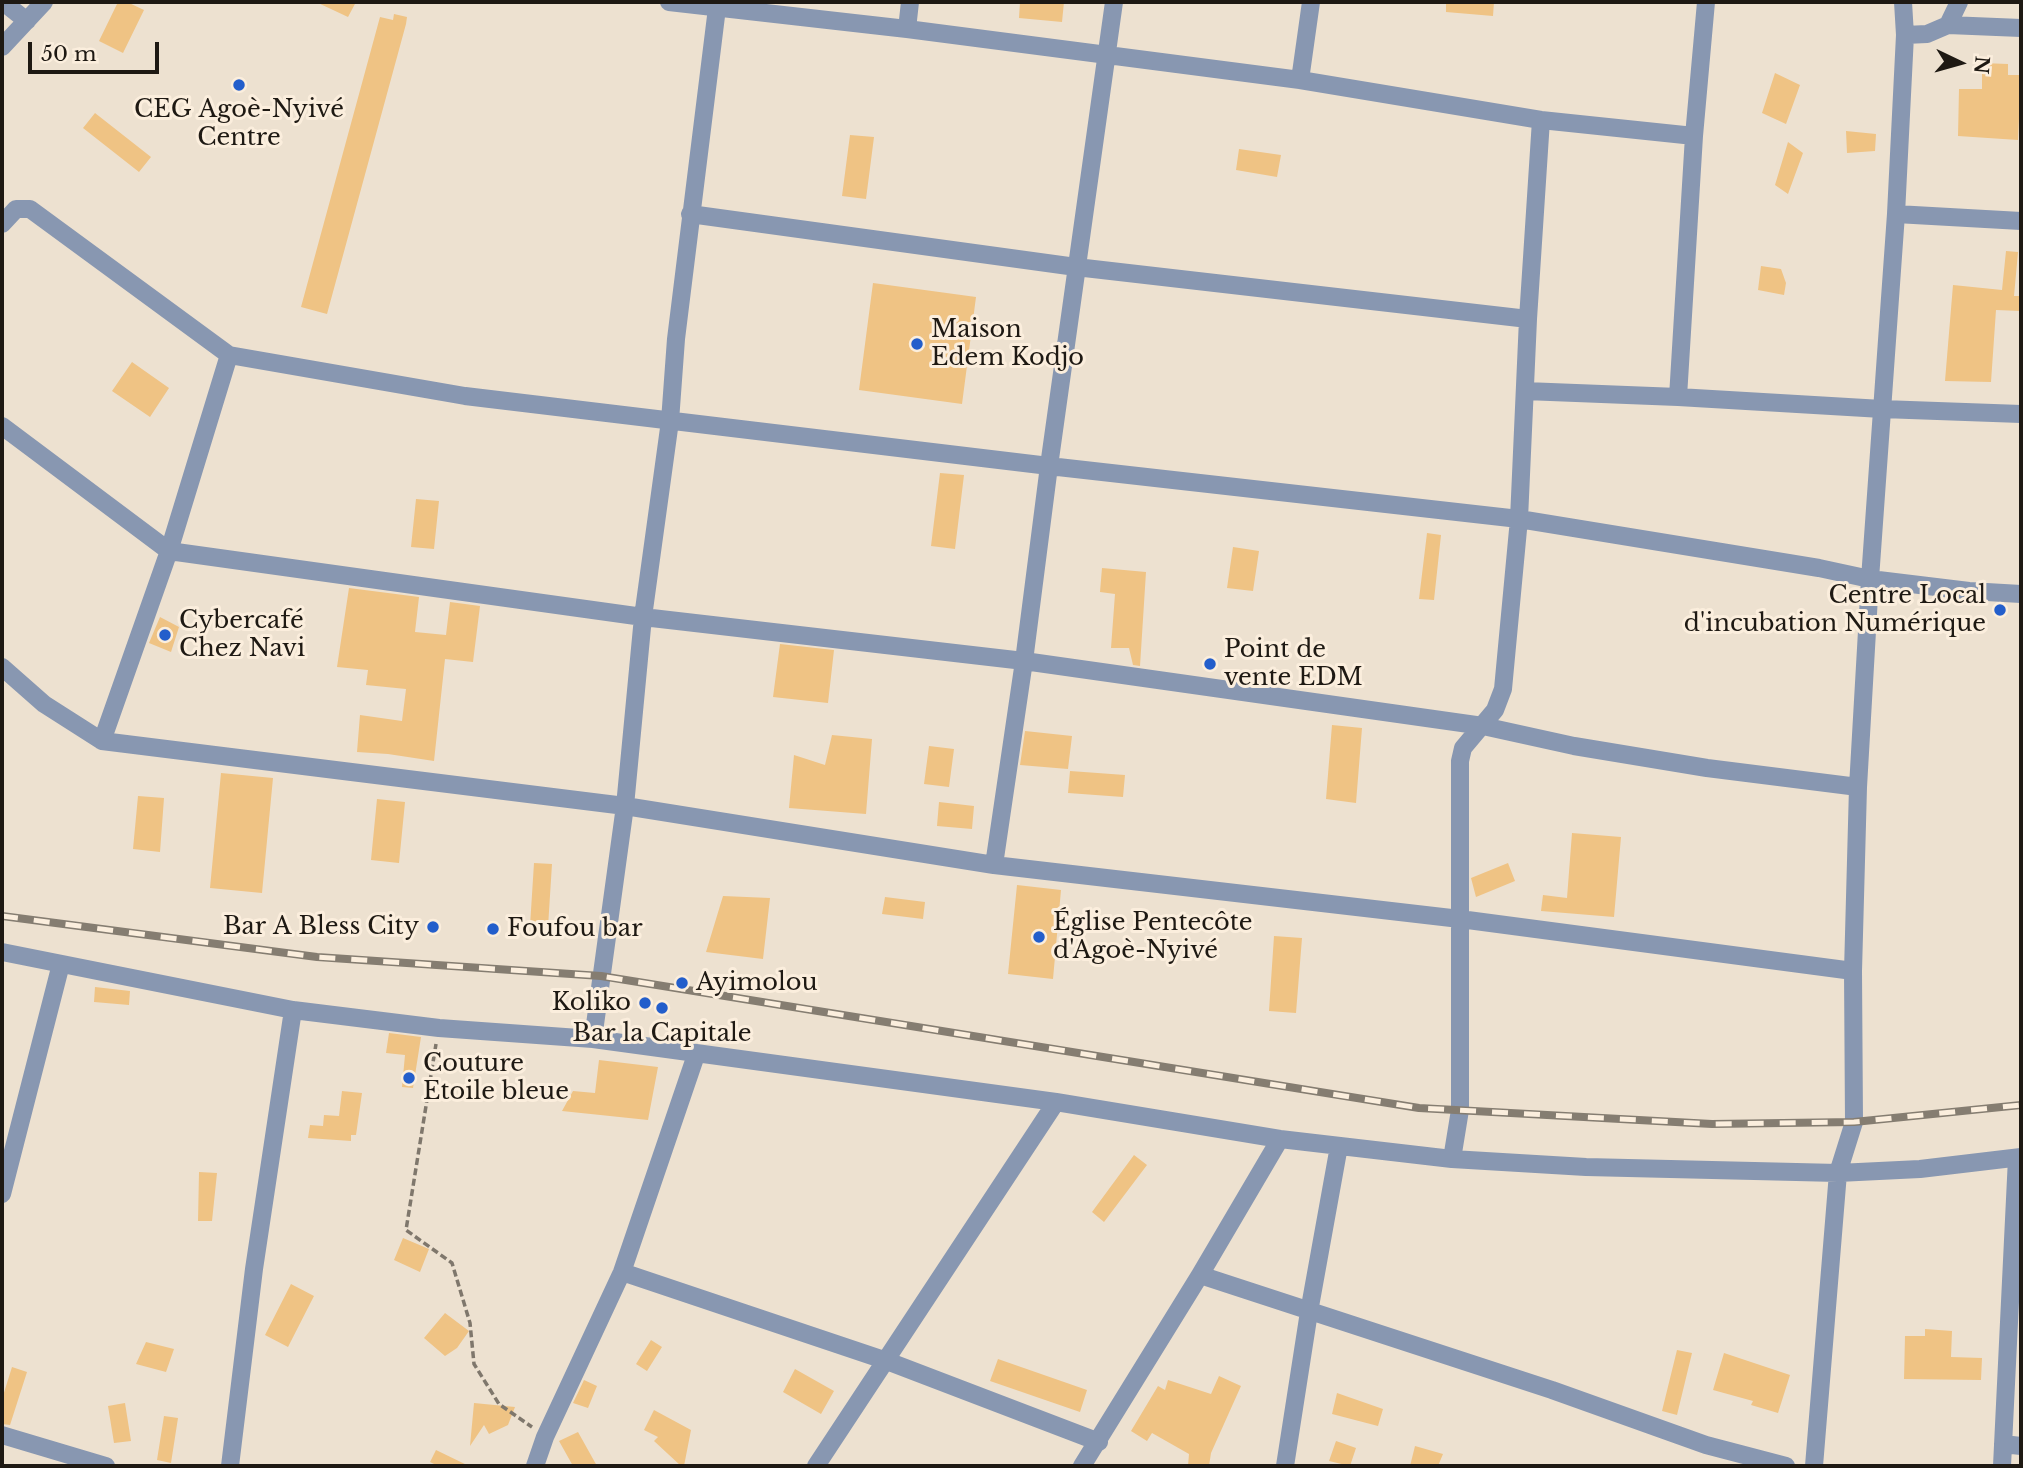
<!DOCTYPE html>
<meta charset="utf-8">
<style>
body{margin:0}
#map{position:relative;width:2023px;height:1468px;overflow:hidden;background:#ede1d0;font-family:"Libre Baskerville",serif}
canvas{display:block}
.frame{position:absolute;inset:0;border:4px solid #1e1913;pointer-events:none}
.north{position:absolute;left:1925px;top:28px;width:70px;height:70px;-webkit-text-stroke:5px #fbeedd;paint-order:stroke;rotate:95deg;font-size:19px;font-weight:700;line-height:28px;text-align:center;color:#1e1913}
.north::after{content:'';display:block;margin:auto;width:24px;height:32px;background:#1e1913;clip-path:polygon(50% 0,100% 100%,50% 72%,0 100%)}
.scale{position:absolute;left:28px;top:42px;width:131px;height:32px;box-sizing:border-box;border:4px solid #1e1913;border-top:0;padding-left:9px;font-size:21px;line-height:24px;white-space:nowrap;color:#1e1913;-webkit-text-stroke:5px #fbeedd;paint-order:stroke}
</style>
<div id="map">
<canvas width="2023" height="1468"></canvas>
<div class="frame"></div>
<div class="north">N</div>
<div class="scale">50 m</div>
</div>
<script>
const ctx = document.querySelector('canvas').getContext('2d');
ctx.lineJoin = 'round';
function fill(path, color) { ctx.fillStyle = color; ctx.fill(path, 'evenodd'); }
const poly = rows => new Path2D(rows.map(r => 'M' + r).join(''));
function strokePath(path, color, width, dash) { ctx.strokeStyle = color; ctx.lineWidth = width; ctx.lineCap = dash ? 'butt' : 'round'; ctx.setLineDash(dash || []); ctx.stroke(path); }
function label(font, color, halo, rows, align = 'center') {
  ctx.font = font + ' "Libre Baskerville",serif'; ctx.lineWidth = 6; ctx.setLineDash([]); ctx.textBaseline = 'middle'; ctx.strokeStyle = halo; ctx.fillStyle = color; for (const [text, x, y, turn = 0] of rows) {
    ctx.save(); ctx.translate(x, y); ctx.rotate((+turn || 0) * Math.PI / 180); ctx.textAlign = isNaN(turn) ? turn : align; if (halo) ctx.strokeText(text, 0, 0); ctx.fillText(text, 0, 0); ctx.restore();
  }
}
fill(poly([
 [118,2,127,2,144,10,123,53,99,41],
 [316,2,356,2,348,17],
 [1020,2,1064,2,1062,22,1019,18],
 [1446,2,1494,2,1493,16,1446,12],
 [394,14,407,17,406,24,327,314,301,307,380,17,393,20],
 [1982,63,2008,64,2008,75,2021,75,2018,140,1958,136,1959,89,1982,89],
 [1775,73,1800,85,1786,124,1762,113],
 [95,113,151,157,139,172,83,128],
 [1846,131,1876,134,1875,151,1847,153],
 [850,135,874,137,866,199,842,196],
 [1788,142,1803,153,1788,194,1775,185],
 [1239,149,1281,155,1277,177,1236,170],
 [2006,251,2018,252,2014,296,2021,296,2021,311,1996,310,1991,382,1945,381,1953,285,2002,290],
 [1761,266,1781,269,1786,283,1784,295,1758,290],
 [873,283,976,297,962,404,859,390],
 [132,362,169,388,150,417,112,391],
 [940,473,964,475,955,549,931,546],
 [416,499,439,501,434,549,411,547],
 [1427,533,1441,535,1434,600,1419,599],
 [1233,547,1259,551,1253,591,1227,588],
 [1102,568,1146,572,1140,666,1133,665,1129,648,1111,648,1115,594,1100,592],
 [349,588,419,597,415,632,446,635,450,602,480,606,473,662,445,659,434,761,388,754,357,752,360,715,402,721,406,689,366,685,368,670,337,667],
 [160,617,179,627,171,652,149,643],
 [780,644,834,650,828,703,773,697],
 [1332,725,1362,728,1356,803,1326,799],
 [1025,731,1072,736,1068,769,1020,765],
 [832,735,872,739,866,814,789,808,794,755,825,765],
 [929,746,954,749,949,787,924,784],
 [1070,771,1125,775,1123,797,1068,793],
 [221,773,273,778,262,893,210,888],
 [138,796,164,798,160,852,133,849],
 [377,799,405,802,399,863,371,860],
 [939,802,974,806,972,829,937,826],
 [1572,833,1621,837,1614,917,1541,911,1543,895,1567,898],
 [534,863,552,864,548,927,530,926],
 [1508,863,1515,881,1476,897,1471,878],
 [1017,885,1061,890,1053,979,1008,974],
 [723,896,770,898,763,959,706,952],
 [885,897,925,902,923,919,882,914],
 [1274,936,1302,938,1296,1013,1269,1011],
 [95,987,130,991,129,1005,94,1002],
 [389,1033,421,1037,413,1088,402,1087,405,1055,386,1053],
 [599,1060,658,1067,648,1120,562,1111,573,1091,595,1093],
 [342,1091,362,1093,356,1135,351,1135,351,1141,308,1138,310,1125,323,1126,324,1115,339,1116],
 [1134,1155,1147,1165,1104,1222,1092,1212],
 [199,1172,217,1173,212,1221,198,1221],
 [403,1238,429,1249,420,1272,394,1260],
 [291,1284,314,1296,288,1347,265,1335],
 [445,1313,469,1331,457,1348,445,1356,424,1338],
 [1925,1329,1952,1331,1951,1357,1982,1358,1981,1380,1904,1379,1905,1336,1925,1336],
 [651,1340,662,1347,647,1371,636,1364],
 [146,1342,174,1349,166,1372,136,1364],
 [1677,1350,1692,1353,1677,1415,1662,1411],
 [1724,1353,1790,1375,1778,1413,1751,1405,1753,1401,1713,1390],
 [998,1359,1087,1390,1080,1412,990,1381],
 [12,1367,27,1372,10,1425,2,1424,2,1399],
 [795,1369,834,1391,821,1414,783,1392],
 [1219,1376,1241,1386,1211,1453,1209,1466,1188,1466,1189,1454,1152,1433,1147,1441,1131,1431,1158,1386,1165,1390,1168,1380,1211,1394],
 [584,1380,597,1386,588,1408,573,1403],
 [1337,1393,1383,1409,1378,1426,1332,1414],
 [125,1403,131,1441,114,1443,108,1406],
 [474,1403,515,1407,508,1425,489,1434,484,1425,470,1446],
 [654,1410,691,1430,684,1466,681,1466,654,1441,658,1437,644,1430],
 [164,1416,178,1418,171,1463,157,1460],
 [578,1432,597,1466,573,1466,559,1441],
 [1336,1441,1356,1448,1350,1466,1329,1461],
 [1415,1446,1443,1454,1438,1466,1410,1466],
 [436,1450,469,1466,438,1466,430,1462]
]), '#efc384');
strokePath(poly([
 [436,1044,406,1230,452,1263,470,1323,474,1364,499,1404,532,1427]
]), '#7f776c', 3.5, [7, 3.5]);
strokePath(poly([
 [3,2,27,21],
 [669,2,907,29,1300,80,1541,120,1694,136],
 [1948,25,2021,28],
 [907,29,910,2],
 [1905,35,1927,34,1948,25,1959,2],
 [2,47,44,2],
 [1300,80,1311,2],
 [690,214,1076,267,1528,319],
 [1896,214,2021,221],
 [2,224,16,209,30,209,229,355],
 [1525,391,1678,397,1882,409,2021,414],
 [1678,397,1694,136,1706,2],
 [2,426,169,551,643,617,1024,661,1483,726,1574,746,1707,768,1858,787],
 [2,667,44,704,102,741,625,806,994,865,1460,919,1853,971],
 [102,741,169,551,229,355,465,396,1049,466,1519,519,1819,568,1870,579,1969,591,2021,594],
 [994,865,1024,661,1049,466,1114,2],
 [2,952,293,1010,439,1028,593,1039,1056,1102,1280,1139,1452,1159,1586,1167,1838,1173,1920,1169,2021,1157],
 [593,1039,625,806,643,617,670,421,676,339,717,8],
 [1452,1159,1460,1110,1460,761,1463,748,1495,710,1503,689,1519,519,1528,319,1541,120],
 [2,1194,61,964],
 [622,1272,887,1361,1099,1442],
 [1200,1275,1552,1390,1706,1445,1786,1466],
 [2,1435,106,1466],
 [2003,1444,2021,1446],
 [230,1466,254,1269,293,1010],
 [535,1466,545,1437,622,1272,696,1055],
 [816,1466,1056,1102],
 [1082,1466,1200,1275,1280,1139],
 [1285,1466,1309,1312,1339,1146],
 [1814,1466,1838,1173,1854,1122,1853,971,1858,787,1870,579,1896,214,1905,35,1903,2],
 [2002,1466,2017,1158]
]), '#8897b1', 18);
const rail = poly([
 [2,916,317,957,601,976,1419,1108,1712,1124,1854,1122,2021,1105]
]);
strokePath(rail, '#857d71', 8);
strokePath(rail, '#fbeedd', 5, [16]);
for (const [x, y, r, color] of [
 [239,85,7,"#235ecb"],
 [917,344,7,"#235ecb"],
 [2000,610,7,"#235ecb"],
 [165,635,7,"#235ecb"],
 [1210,664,7,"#235ecb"],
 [433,927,7,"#235ecb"],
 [493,929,7,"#235ecb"],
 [1039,937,7,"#235ecb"],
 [682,983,7,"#235ecb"],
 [645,1003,7,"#235ecb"],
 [662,1008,7,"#235ecb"],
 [409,1078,7,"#235ecb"]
]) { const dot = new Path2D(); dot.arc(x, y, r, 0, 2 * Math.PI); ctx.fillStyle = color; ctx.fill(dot); strokePath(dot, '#fbeedd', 2.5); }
label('24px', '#1e1913', '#fbeedd', [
 ["CEG Agoè-Nyivé",239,110,"center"],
 ["Centre",239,138,"center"],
 ["Maison",931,330],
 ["Edem Kodjo",931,358],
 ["Centre Local",1986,596,"right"],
 ["d'incubation Numérique",1986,624,"right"],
 ["Cybercafé",179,621],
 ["Chez Navi",179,649],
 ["Point de",1224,650],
 ["vente EDM",1224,678],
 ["Église Pentecôte",1053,923],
 ["d'Agoè-Nyivé",1053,951],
 ["Bar A Bless City",419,927,"right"],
 ["Foufou bar",507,929],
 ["Ayimolou",696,983],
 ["Koliko",631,1003,"right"],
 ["Bar la Capitale",662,1034,"center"],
 ["Couture",423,1064],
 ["Etoile bleue",423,1092]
], 'left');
</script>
